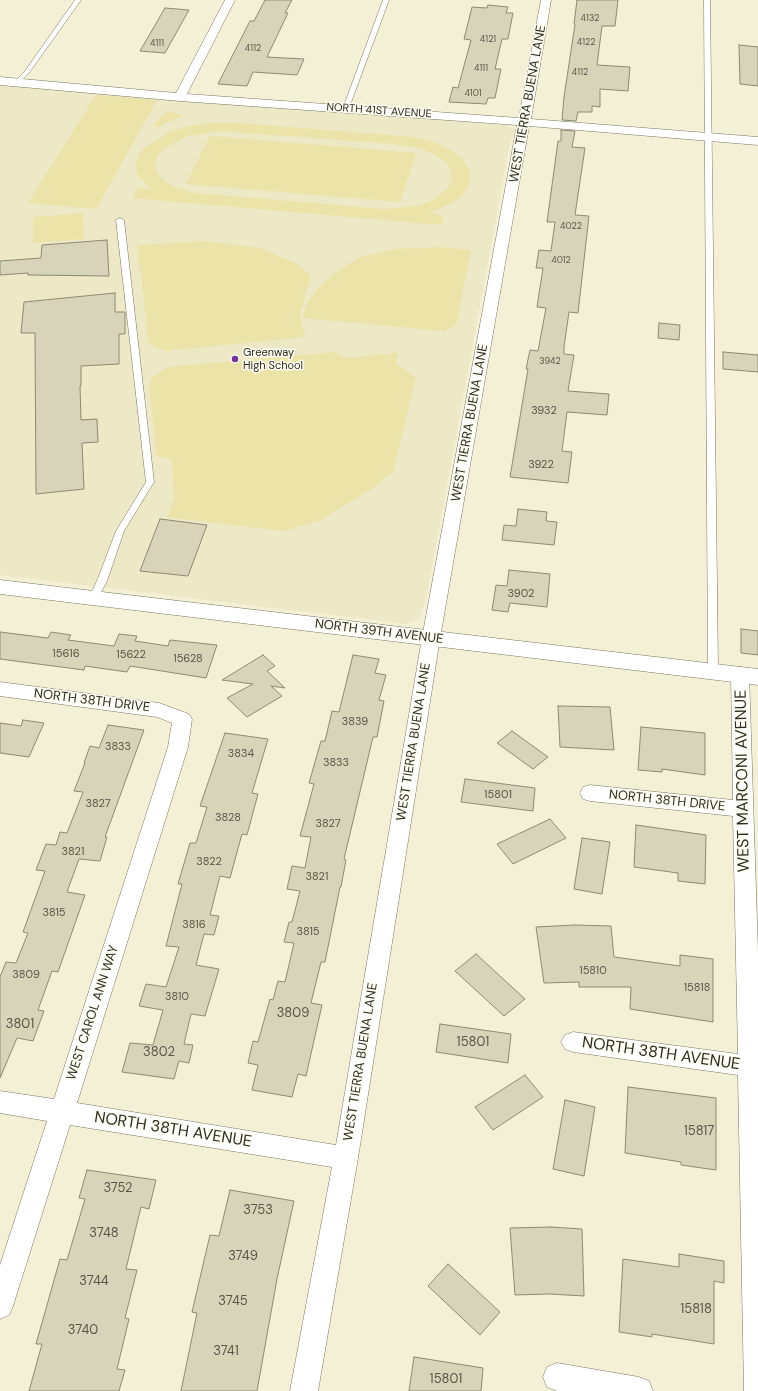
<!DOCTYPE html>
<style>
body{margin:0}
canvas{display:block;background:#f4f0d5}
</style>
<canvas width="758" height="1391"></canvas>
<script>
const ctx = document.querySelector('canvas').getContext('2d');
ctx.lineJoin = 'round';
function fill(path, color) { ctx.fillStyle = color; ctx.fill(path, 'evenodd'); }
const poly = rows => new Path2D(rows.map(r => 'M' + r).join(''));
function strokePath(path, color, width, dash) { ctx.strokeStyle = color; ctx.lineWidth = width; ctx.lineCap = dash ? 'butt' : 'round'; ctx.setLineDash(dash || []); ctx.stroke(path); }
function label(font, color, halo, rows, align = 'center') {
  ctx.font = font + ' "DM Sans",sans-serif'; ctx.lineWidth = 3; ctx.setLineDash([]); ctx.textBaseline = 'middle'; ctx.strokeStyle = halo; ctx.fillStyle = color; for (const [text, x, y, turn = 0] of rows) {
    ctx.save(); ctx.translate(x, y); ctx.rotate((+turn || 0) * Math.PI / 180); ctx.textAlign = isNaN(turn) ? turn : align; if (halo) ctx.strokeText(text, 0, 0); ctx.fillText(text, 0, 0); ctx.restore();
  }
}
fill(poly([
 [0,85,504,125,514,129,515,131,510,143,426,599,420,617,413,622,406,624,0,575]
]), '#ede8c5');
fill(poly([
 [96,95,157,100,96,209,28,203],
 [168,111,183,116,157,127,153,125],
 [210,123,238,123,403,136,428,140,445,147,463,159,470,173,469,184,463,194,454,202,430,213,443,215,441,225,132,198,137,188,150,189,137,174,136,164,140,153,144,148,169,132,190,126],
 [220,131,394,144,414,147,430,152,445,161,451,170,452,180,448,188,432,201,416,206,385,209,194,193,175,187,166,182,156,172,155,164,158,155,168,146,189,136],
 [210,136,416,153,400,202,186,184],
 [83,213,84,239,33,243,33,217],
 [206,241,260,248,297,264,311,276,300,314,305,337,165,351,149,344,137,245],
 [439,247,471,250,456,325,444,331,302,318,307,303,317,290,333,274,361,257,394,249],
 [335,352,346,358,398,353,396,364,416,377,393,471,373,488,319,521,283,531,167,517,174,500,172,460,157,456,149,385,152,378,167,367]
]), '#ece3a9');
const building = poly([
 [265,0,292,0,285,13,288,13,267,57,304,59,297,75,253,72,247,86,218,84,250,21,254,21,265,0],
 [577,0,618,0,615,26,602,26,597,65,630,67,628,91,600,89,600,107,592,106,592,112,578,112,576,121,562,120,564,97,575,24,574,24,577,0],
 [488,5,508,7,506,13,513,13,508,39,502,39,495,69,501,69,495,98,488,98,486,104,449,102,453,87,458,88,471,40,464,39,472,7,487,8,488,5],
 [165,8,189,10,165,53,140,51,165,8],
 [739,45,758,47,758,86,740,84,739,45],
 [561,130,575,131,572,147,585,148,575,215,589,216,578,313,569,312,564,347,564,354,574,355,568,391,609,394,607,415,567,412,562,451,572,452,568,483,510,477,528,369,526,369,530,350,538,351,546,308,537,307,543,268,536,268,539,250,551,251,555,222,547,222,558,141,561,141,561,130],
 [107,240,109,276,28,275,28,273,0,275,0,261,41,258,42,245,107,240],
 [115,293,115,312,125,312,125,334,119,334,119,364,81,366,81,386,80,386,81,420,97,419,98,442,82,443,84,489,36,494,35,333,21,333,24,302,115,293],
 [659,323,680,325,679,340,658,338,659,323],
 [723,352,758,355,758,372,723,369,723,352],
 [518,509,547,512,546,521,557,522,554,545,502,540,504,525,516,526,518,509],
 [160,519,207,525,188,576,140,571,160,519],
 [509,570,550,574,547,607,510,603,508,612,492,610,496,585,507,586,509,570],
 [741,629,758,631,758,655,741,653,741,629],
 [0,632,48,638,51,632,71,635,68,640,114,646,119,634,137,636,135,641,168,646,170,640,217,645,206,678,130,666,127,672,85,666,84,670,0,659,0,632],
 [263,655,275,666,267,671,285,688,271,686,282,696,247,717,227,698,253,684,222,680,263,655],
 [353,655,379,659,375,673,386,675,379,700,384,701,377,737,373,737,344,859,346,860,341,887,340,887,325,962,321,962,311,1003,322,1005,306,1076,298,1074,292,1097,252,1090,258,1065,248,1063,253,1041,258,1042,270,999,273,1000,278,981,285,982,294,943,284,942,289,922,292,922,300,891,287,889,292,866,305,868,311,837,300,836,314,784,309,783,321,741,325,741,332,711,339,712,353,655],
 [558,706,610,707,614,750,560,747,558,706],
 [23,720,44,723,29,757,0,753,0,723,21,726,23,720],
 [108,725,144,730,105,837,107,837,100,861,79,859,67,892,85,895,58,972,52,971,38,1010,44,1011,33,1041,17,1038,0,1078,0,977,6,962,16,963,28,933,23,932,45,871,36,870,46,844,56,845,60,832,67,833,83,792,74,791,85,763,84,763,90,746,99,748,108,725],
 [641,727,705,733,705,775,662,769,662,772,638,770,641,727],
 [512,731,548,757,533,769,497,743,512,731],
 [225,733,268,739,252,793,258,794,247,835,242,834,230,878,220,876,210,915,219,916,214,935,204,934,196,965,219,969,205,1016,191,1014,184,1044,193,1045,189,1063,179,1061,174,1079,122,1072,130,1043,153,1045,163,1010,139,1006,146,984,166,987,179,947,166,946,182,884,178,884,190,843,196,843,207,807,200,806,225,733],
 [465,779,535,788,533,811,461,802,465,779],
 [550,819,566,838,513,864,497,844,550,819],
 [636,825,706,835,705,884,678,881,678,873,634,867,636,825],
 [582,838,610,842,602,894,574,889,582,838],
 [574,925,611,926,614,957,680,966,680,955,713,959,713,1022,630,1009,631,987,579,987,579,982,544,983,536,927,574,925],
 [476,954,525,999,504,1016,455,971,476,954],
 [440,1024,511,1034,508,1063,436,1052,440,1024],
 [525,1075,543,1097,493,1130,475,1107,525,1075],
 [628,1087,716,1098,716,1170,681,1165,681,1162,625,1153,628,1087],
 [565,1100,595,1107,584,1176,553,1169,565,1100],
 [87,1170,156,1180,149,1209,141,1207,126,1269,137,1270,125,1318,129,1319,117,1369,125,1370,119,1391,29,1391,42,1344,36,1344,60,1259,67,1260,85,1199,79,1198,87,1170],
 [230,1190,294,1201,277,1279,257,1391,181,1391,197,1313,192,1312,210,1235,219,1236,230,1190],
 [551,1227,582,1229,584,1296,550,1294,515,1295,510,1228,551,1227],
 [679,1254,724,1261,724,1283,714,1281,714,1344,652,1334,652,1337,619,1332,623,1259,679,1267,679,1254],
 [448,1264,500,1312,480,1335,428,1286,448,1264],
 [414,1357,483,1368,481,1391,409,1391,414,1357]
]);
fill(building, '#d8d4b9');
strokePath(building, '#8e8a72', 1);
const service = poly([
 [75,0,81,0,29,73,19,83,15,83,15,81,25,71,75,0],
 [383,0,389,0,349,108,344,109,343,108,383,0],
 [704,0,710,0,718,671,716,674,713,675,710,674,708,671,704,0],
 [120,218,124,220,154,482,124,531,107,581,97,600,94,601,89,598,97,581,116,531,146,482,116,220,120,218]
]);
const minor = poly([
 [225,0,235,0,187,94,519,118,541,0,551,0,531,119,758,137,758,145,529,126,440,638,358,1158,318,1391,290,1391,332,1167,70,1125,13,1306,9,1315,0,1319,0,1265,47,1121,0,1113,0,1091,54,1099,168,747,172,723,157,717,0,696,0,682,159,703,189,714,192,719,188,747,77,1103,336,1145,422,638,517,125,180,101,0,85,0,77,176,93,225,0],
 [740,667,747,669,749,674,758,952,758,1391,744,1391,738,1075,573,1052,565,1049,561,1042,565,1035,573,1032,738,1054,733,816,590,801,583,799,580,793,583,787,590,785,733,800,731,674,733,669,740,667],
 [557,1363,639,1377,649,1381,653,1391,557,1391,547,1387,543,1377,547,1367,557,1363]
]);
const tertiary = poly([
 [0,580,758,669,758,685,0,594,0,580]
]);
strokePath(service, '#7a765e', 1);
strokePath(minor, '#7a765e', 1);
strokePath(tertiary, '#7a765e', 1);
fill(service, '#fff');
fill(minor, '#fff');
fill(tertiary, '#fff');
for (const [x, y, r, color] of [
 [235,359,4,"#7830a2"]
]) { const dot = new Path2D(); dot.arc(x, y, r, 0, 2 * Math.PI); ctx.fillStyle = color; ctx.fill(dot); strokePath(dot, '#fefdf2', 1.5); }
label('9px', '#585647', null, [
 ["4132",590,19],
 ["4121",488,40],
 ["4122",586,43],
 ["4111",157,44],
 ["4112",253,49],
 ["4111",481,69],
 ["4112",580,73],
 ["4101",473,94],
 ["4022",571,227],
 ["4012",561,261],
 ["3942",550,362]
]);
label('11px', '#2d2c21', '#fefdf2', [
 ["NORTH 41ST AVENUE",379,111,4]
]);
label('11px', '#2d2c21', '#fefdf2', [
 ["Greenway",243,353],
 ["High School",243,366]
], 'left');
label('11px', '#585647', null, [
 ["3932",544,411],
 ["3922",541,465],
 ["3902",521,594],
 ["15616",66,654],
 ["15622",131,655],
 ["15628",188,659],
 ["3839",355,722],
 ["3833",118,747],
 ["3834",241,754],
 ["3833",336,763],
 ["15801",498,795],
 ["3827",98,804],
 ["3828",228,818],
 ["3827",328,824],
 ["3821",73,852],
 ["3822",209,862],
 ["3821",317,877],
 ["3815",54,913],
 ["3816",194,925],
 ["3815",308,932],
 ["15810",593,971],
 ["3809",26,975],
 ["15818",697,988],
 ["3810",177,997]
]);
label('13px', '#2d2c21', '#fefdf2', [
 ["WEST TIERRA BUENA LANE",528,104,-80],
 ["WEST TIERRA BUENA LANE",470,423,-80],
 ["NORTH 39TH AVENUE",379,632,7],
 ["NORTH 38TH DRIVE",92,701,7],
 ["WEST TIERRA BUENA LANE",414,742,-81],
 ["NORTH 38TH DRIVE",667,801,6],
 ["WEST CAROL ANN WAY",93,1013,-72],
 ["WEST TIERRA BUENA LANE",361,1062,-81]
]);
label('13px', '#585647', null, [
 ["3809",293,1014],
 ["3801",20,1025],
 ["15801",473,1043],
 ["3802",159,1053],
 ["15817",699,1132],
 ["3752",118,1189],
 ["3753",258,1211],
 ["3748",104,1234],
 ["3749",243,1257],
 ["3744",94,1282],
 ["3745",233,1302],
 ["15818",696,1310],
 ["3740",83,1331],
 ["3741",226,1352],
 ["15801",446,1380]
]);
label('16px', '#2d2c21', '#fefdf2', [
 ["WEST MARCONI AVENUE",743,781,-91],
 ["NORTH 38TH AVENUE",661,1054,8],
 ["NORTH 38TH AVENUE",173,1130,9]
]);
</script>
